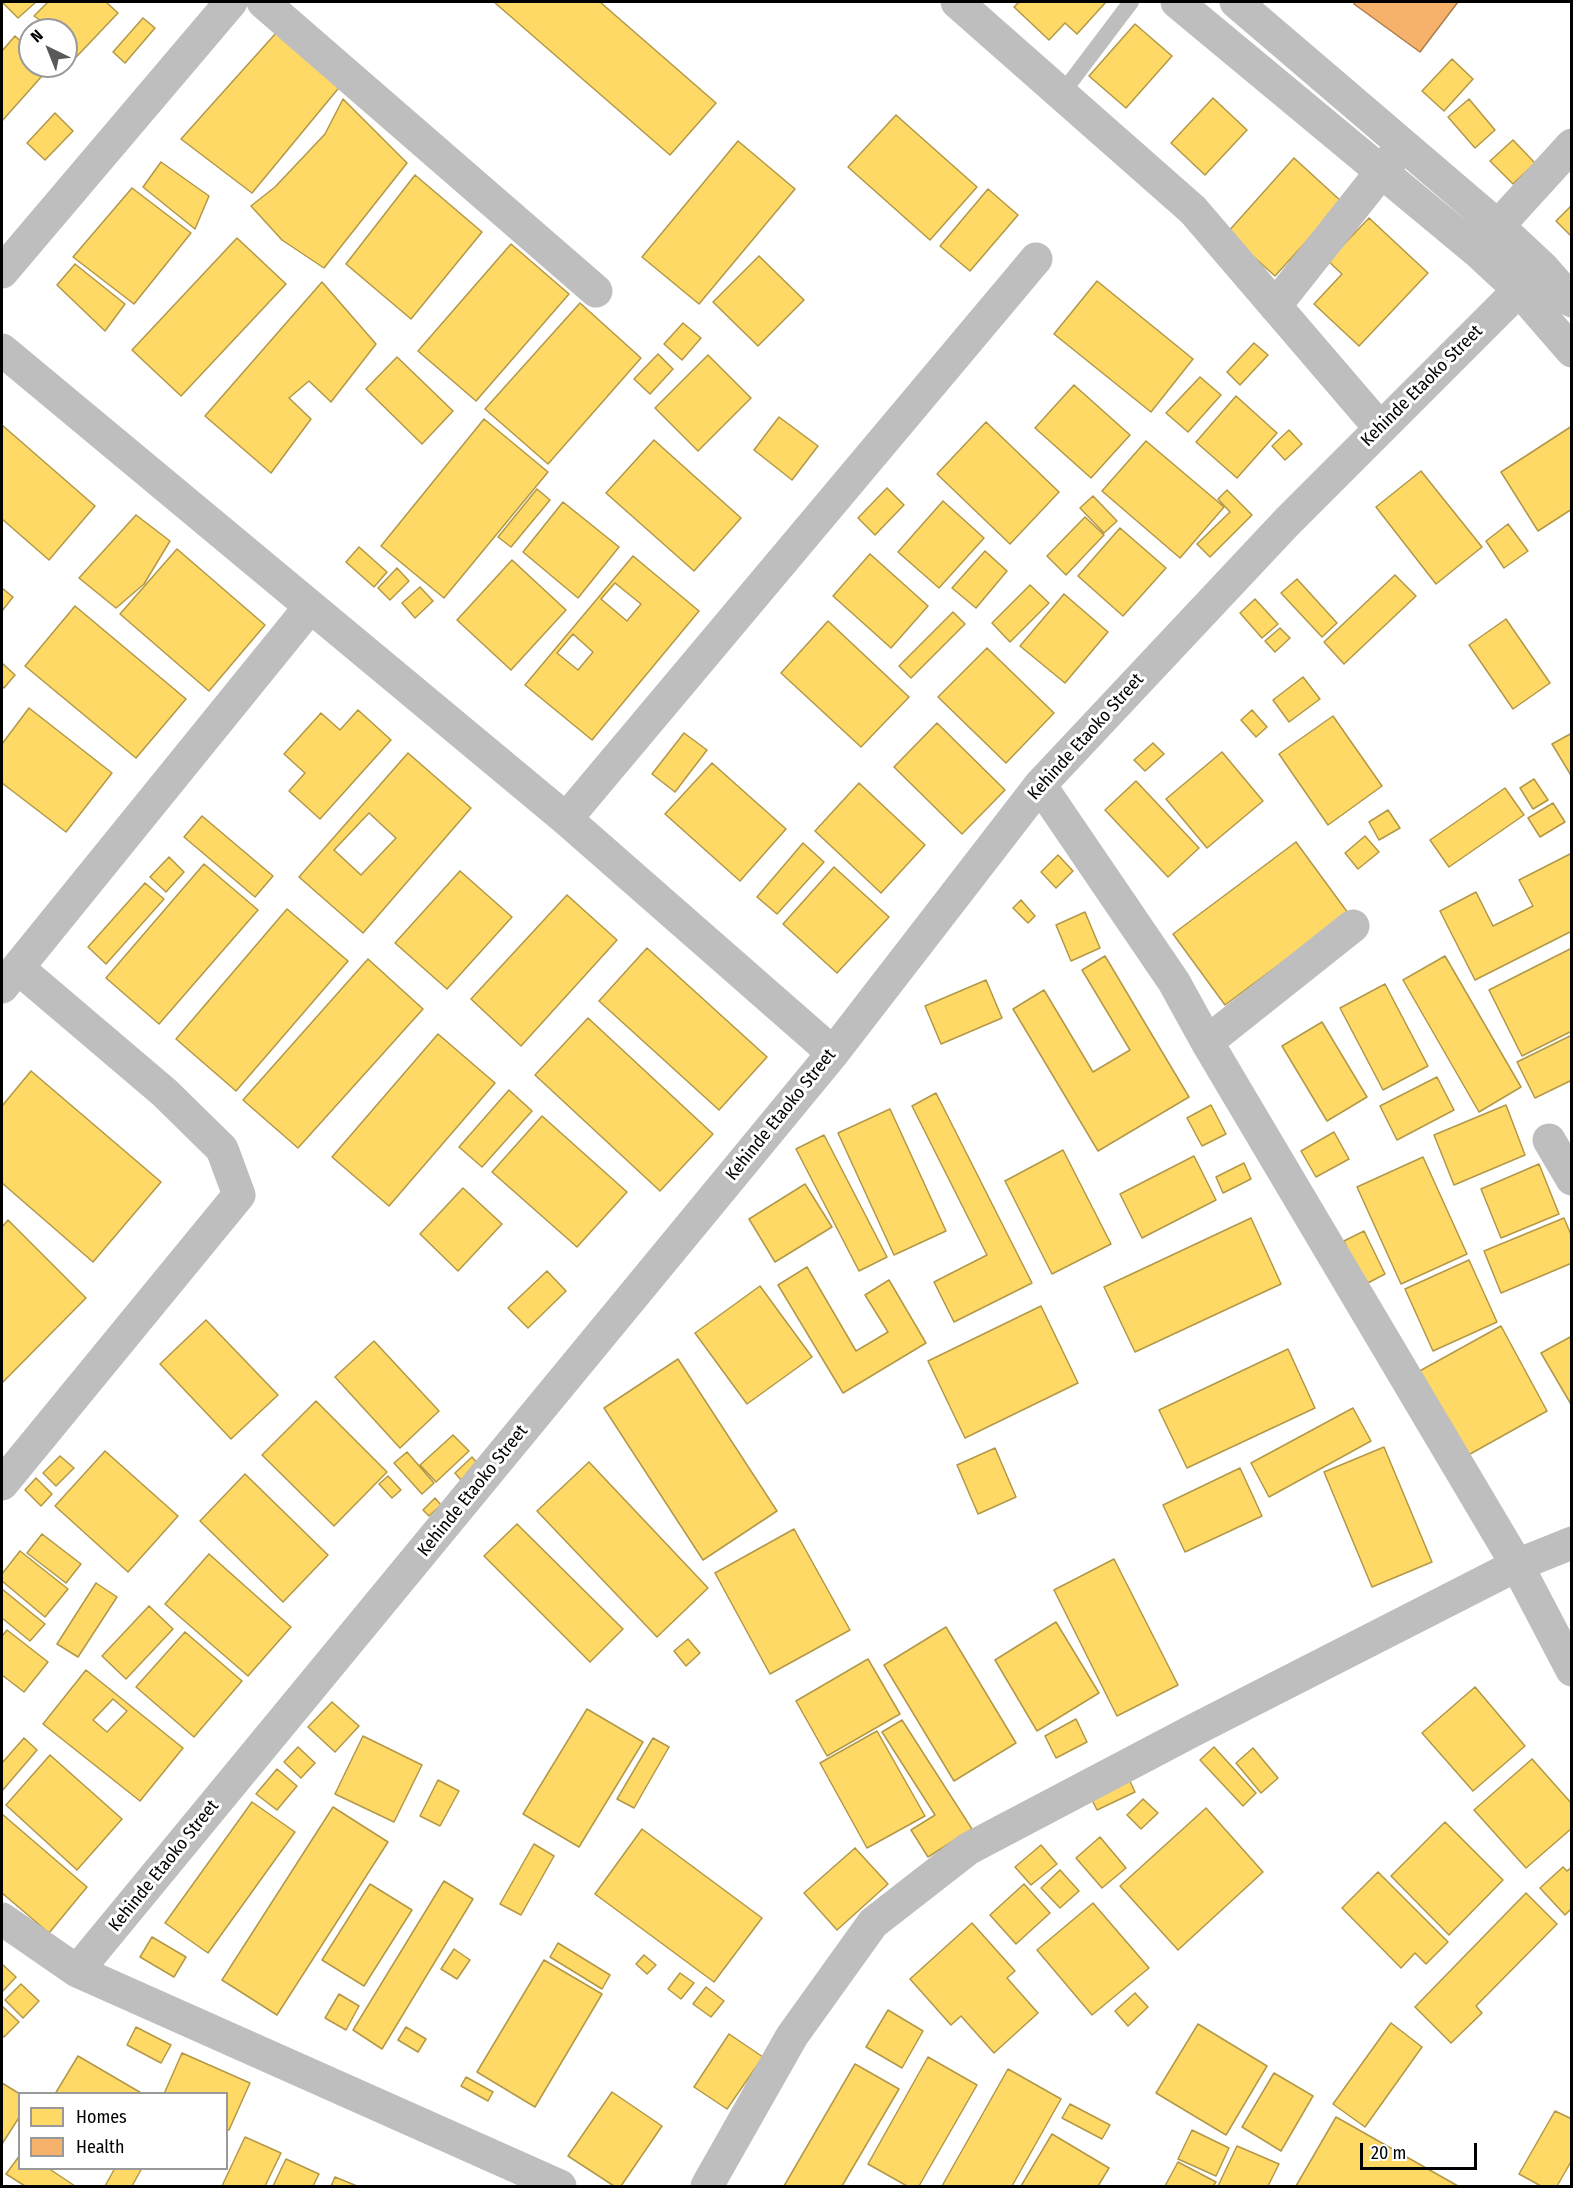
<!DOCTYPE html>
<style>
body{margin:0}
#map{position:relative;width:1573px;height:2188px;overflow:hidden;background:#fff;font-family:"Fira Sans Condensed",sans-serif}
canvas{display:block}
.frame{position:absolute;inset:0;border:3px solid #000;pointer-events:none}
.legend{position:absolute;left:18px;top:2092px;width:210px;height:78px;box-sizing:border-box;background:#fff;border:2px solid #999;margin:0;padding:8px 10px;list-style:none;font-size:18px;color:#000}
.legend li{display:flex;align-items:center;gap:12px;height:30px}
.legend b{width:30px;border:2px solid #999}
.north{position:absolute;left:18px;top:18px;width:60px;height:60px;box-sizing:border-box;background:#fff;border:2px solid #999;border-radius:50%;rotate:317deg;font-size:16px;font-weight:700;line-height:24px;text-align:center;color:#000}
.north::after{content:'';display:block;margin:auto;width:21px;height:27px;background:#595959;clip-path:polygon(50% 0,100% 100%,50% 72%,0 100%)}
.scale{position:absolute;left:1360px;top:2143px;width:117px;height:27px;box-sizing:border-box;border:3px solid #000;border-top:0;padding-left:8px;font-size:18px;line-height:21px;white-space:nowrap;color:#000;-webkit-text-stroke:4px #fff;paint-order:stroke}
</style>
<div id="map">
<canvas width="1573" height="2188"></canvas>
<div class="frame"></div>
<ul class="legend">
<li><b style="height:16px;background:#ffd966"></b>Homes</li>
<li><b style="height:16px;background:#f6b26b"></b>Health</li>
</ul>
<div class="north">N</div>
<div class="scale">20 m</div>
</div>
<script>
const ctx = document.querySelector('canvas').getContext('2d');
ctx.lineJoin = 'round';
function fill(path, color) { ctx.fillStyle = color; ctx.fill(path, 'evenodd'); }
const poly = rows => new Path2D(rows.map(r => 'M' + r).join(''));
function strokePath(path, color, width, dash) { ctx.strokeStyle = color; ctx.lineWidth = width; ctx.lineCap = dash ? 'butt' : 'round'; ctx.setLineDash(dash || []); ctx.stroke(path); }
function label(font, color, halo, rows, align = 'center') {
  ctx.font = font + ' "Fira Sans Condensed",sans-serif'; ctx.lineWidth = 6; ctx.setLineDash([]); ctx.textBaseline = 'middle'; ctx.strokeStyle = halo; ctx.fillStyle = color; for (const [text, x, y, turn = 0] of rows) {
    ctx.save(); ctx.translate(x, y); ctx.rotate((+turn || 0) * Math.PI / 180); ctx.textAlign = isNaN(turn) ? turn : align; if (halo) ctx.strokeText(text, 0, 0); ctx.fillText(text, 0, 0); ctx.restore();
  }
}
const homes = poly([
 [2,2,36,2,18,18,2,2],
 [48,2,106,2,118,13,62,72,55,66,66,66,66,30,42,30,47,25,34,16,48,2],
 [494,2,600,2,716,103,670,155,494,2],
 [1019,2,1106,2,1077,34,1065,23,1049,40,1014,7,1019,2],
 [143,18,155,28,125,63,113,52,143,18],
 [1135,24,1172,56,1126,108,1089,76,1135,24],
 [276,33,342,84,252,193,181,139,276,33],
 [15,36,30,50,30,66,50,67,2,121,2,51,15,36],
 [1452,59,1473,79,1444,111,1422,91,1452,59],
 [1213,98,1247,130,1205,175,1171,143,1213,98],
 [343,99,407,163,324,268,282,240,251,206,275,187,325,134,343,99],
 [1469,99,1495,130,1475,148,1448,117,1469,99],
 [55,113,73,131,45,160,27,143,55,113],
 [896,115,977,187,930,240,848,167,896,115],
 [1513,140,1535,163,1513,184,1490,161,1513,140],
 [738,141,795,189,699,304,642,257,738,141],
 [1294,158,1342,202,1275,276,1227,233,1294,158],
 [161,162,209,196,195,229,143,187,161,162],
 [415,175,482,232,411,319,346,264,415,175],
 [132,188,191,233,134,304,73,257,132,188],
 [988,189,1018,215,970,271,940,246,988,189],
 [1572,205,1572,237,1556,221,1572,205],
 [1369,218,1428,273,1359,346,1314,304,1342,274,1328,261,1369,218],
 [237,238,286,284,181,396,132,350,237,238],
 [511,244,569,294,476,401,418,351,511,244],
 [759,256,804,300,758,346,713,302,759,256],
 [75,264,125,304,105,331,57,285,75,264],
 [1097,281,1193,359,1151,412,1054,334,1097,281],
 [322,282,376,344,331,402,309,381,289,398,311,419,271,473,205,416,322,282],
 [580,303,641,358,548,464,485,409,580,303],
 [683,323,701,338,682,360,664,344,683,323],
 [1254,343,1268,355,1240,385,1227,372,1254,343],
 [658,354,673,369,650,394,634,379,658,354],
 [708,355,751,398,698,451,655,408,708,355],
 [397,357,453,411,422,444,366,389,397,357],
 [1200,377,1221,395,1188,432,1166,413,1200,377],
 [1074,385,1130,435,1091,478,1035,428,1074,385],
 [1236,396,1277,433,1237,478,1196,442,1236,396],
 [779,417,818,446,792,480,754,450,779,417],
 [484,419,548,472,444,598,381,546,484,419],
 [986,422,1059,492,1010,544,937,474,986,422],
 [2,425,95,506,49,560,2,519,2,425],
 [1572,426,1572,509,1538,531,1501,472,1572,426],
 [1289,430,1302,444,1285,460,1272,446,1289,430],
 [654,440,741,518,694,571,606,493,654,440],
 [1146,441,1224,507,1180,558,1102,491,1146,441],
 [1421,471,1482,547,1436,584,1376,507,1421,471],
 [887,488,904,505,875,535,858,518,887,488],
 [537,489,550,500,511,547,498,537,537,489],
 [1227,490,1252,515,1210,557,1197,544,1230,512,1218,499,1227,490],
 [1093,496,1117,521,1104,533,1080,508,1093,496],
 [943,501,984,538,939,588,898,552,943,501],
 [563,502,619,547,578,598,523,552,563,502],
 [136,515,170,541,144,584,116,608,79,578,136,515],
 [1085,517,1104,535,1066,575,1047,556,1085,517],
 [1508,524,1528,551,1504,568,1486,541,1508,524],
 [1120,528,1166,568,1123,616,1078,576,1120,528],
 [359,547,387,572,374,587,346,562,359,547],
 [177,549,265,625,209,691,120,614,177,549],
 [985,551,1007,571,976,608,952,588,985,551],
 [870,554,928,606,891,648,833,596,870,554],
 [633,556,699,611,592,740,525,685,633,556],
 [615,583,641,604,627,621,601,599,615,583],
 [573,634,593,652,578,670,557,653,573,634],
 [512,560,566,610,511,670,457,620,512,560],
 [397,568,409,581,390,600,378,588,397,568],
 [1395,575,1416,596,1344,664,1324,642,1395,575],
 [1297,579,1337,623,1322,637,1281,593,1297,579],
 [1030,585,1049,603,1010,642,992,623,1030,585],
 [420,587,433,601,415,618,402,603,420,587],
 [2,588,13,597,2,611,2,588],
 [1064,594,1108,632,1065,683,1020,646,1064,594],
 [1255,599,1278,624,1262,638,1240,613,1255,599],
 [75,606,186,699,136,758,25,666,75,606],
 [953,612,965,624,911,678,899,666,953,612],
 [1506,619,1550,683,1513,709,1469,645,1506,619],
 [828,621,909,697,861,747,781,673,828,621],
 [1280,628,1290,638,1275,652,1265,641,1280,628],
 [987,648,1054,713,1006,763,938,697,987,648],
 [2,663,15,675,4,688,2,686,2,663],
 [1303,677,1320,699,1289,722,1273,700,1303,677],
 [29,708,112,773,66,832,2,783,2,744,29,708],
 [358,710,391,740,320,819,289,791,305,773,284,754,321,713,340,730,358,710],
 [1252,710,1267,727,1256,737,1241,720,1252,710],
 [1333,716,1382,786,1328,825,1279,754,1333,716],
 [937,723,1005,790,962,834,894,767,937,723],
 [684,733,707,750,675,792,652,774,684,733],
 [1572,733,1572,777,1552,744,1572,733],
 [1153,743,1164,754,1145,771,1134,760,1153,743],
 [1222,752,1263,801,1207,848,1166,799,1222,752],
 [408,753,471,808,363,933,299,877,408,753],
 [369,813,396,838,361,875,334,850,369,813],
 [712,763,786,829,740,881,665,814,712,763],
 [1534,779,1548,800,1533,809,1520,788,1534,779],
 [1136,781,1199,848,1168,877,1105,810,1136,781],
 [859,783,925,845,881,893,815,831,859,783],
 [1505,788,1524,815,1449,867,1430,840,1505,788],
 [1553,803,1565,822,1540,837,1528,818,1553,803],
 [1388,810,1400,828,1379,840,1369,822,1388,810],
 [202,816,273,876,255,897,184,837,202,816],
 [1365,836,1379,852,1358,869,1345,853,1365,836],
 [1296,842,1348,913,1225,1005,1173,934,1296,842],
 [803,843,824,862,777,914,757,897,803,843],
 [1572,853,1572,931,1475,980,1440,911,1476,892,1493,926,1533,906,1519,880,1572,853],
 [1058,855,1073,871,1056,888,1041,872,1058,855],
 [169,857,184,872,166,892,150,877,169,857],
 [204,864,258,910,159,1024,106,978,204,864],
 [834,867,889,917,837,973,783,924,834,867],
 [460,871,512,917,447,989,395,943,460,871],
 [145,883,164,899,106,964,88,947,145,883],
 [567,895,617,940,521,1046,471,999,567,895],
 [1021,900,1035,916,1028,923,1013,908,1021,900],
 [287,909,348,961,236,1091,176,1039,287,909],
 [1085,912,1100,948,1071,961,1056,925,1085,912],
 [647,948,767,1057,719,1110,599,1001,647,948],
 [1572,948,1572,1031,1522,1056,1489,990,1572,948],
 [1105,956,1189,1097,1098,1151,1013,1009,1044,990,1093,1072,1130,1050,1082,970,1105,956],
 [1445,956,1521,1087,1479,1112,1403,980,1445,956],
 [368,959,423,1009,298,1148,243,1100,368,959],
 [986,980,1002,1018,941,1044,925,1006,986,980],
 [1385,984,1428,1066,1383,1090,1340,1008,1385,984],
 [588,1018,713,1134,660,1191,535,1075,588,1018],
 [1322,1022,1367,1097,1327,1121,1282,1046,1322,1022],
 [438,1034,495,1083,389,1206,332,1157,438,1034],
 [1572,1035,1572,1080,1535,1098,1517,1062,1572,1035],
 [31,1071,161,1182,93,1262,2,1183,2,1106,31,1071],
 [1437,1077,1454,1110,1397,1140,1380,1106,1437,1077],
 [509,1090,532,1111,482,1167,459,1147,509,1090],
 [936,1093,1032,1283,954,1322,934,1282,987,1255,912,1106,936,1093],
 [1211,1105,1226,1134,1202,1146,1187,1118,1211,1105],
 [1506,1105,1525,1155,1454,1185,1434,1135,1506,1105],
 [890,1109,946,1231,894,1255,838,1133,890,1109],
 [542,1116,627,1192,577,1247,492,1172,542,1116],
 [1334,1132,1349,1159,1316,1177,1301,1151,1334,1132],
 [824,1135,887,1257,859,1271,796,1149,824,1135],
 [1063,1150,1111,1244,1052,1274,1005,1181,1063,1150],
 [1194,1156,1216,1200,1142,1238,1120,1194,1194,1156],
 [1423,1157,1467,1254,1401,1284,1357,1187,1423,1157],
 [1244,1163,1251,1179,1223,1193,1216,1177,1244,1163],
 [1539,1164,1559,1214,1501,1238,1481,1189,1539,1164],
 [805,1184,832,1227,775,1262,749,1219,805,1184],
 [463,1188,502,1224,458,1271,420,1234,463,1188],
 [1251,1218,1281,1284,1135,1352,1104,1287,1251,1218],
 [1564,1218,1572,1237,1572,1263,1501,1293,1484,1251,1564,1218],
 [8,1220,86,1298,2,1383,2,1227,8,1220],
 [1364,1231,1385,1274,1364,1285,1344,1241,1364,1231],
 [1469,1260,1497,1322,1433,1351,1405,1289,1469,1260],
 [807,1267,856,1351,888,1332,865,1295,889,1280,926,1343,843,1393,778,1285,807,1267],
 [547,1271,566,1291,528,1328,508,1308,547,1271],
 [760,1286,812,1357,747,1404,695,1333,760,1286],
 [1041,1306,1078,1383,965,1438,928,1361,1041,1306],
 [206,1320,278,1395,231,1439,160,1364,206,1320],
 [1501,1326,1547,1411,1463,1458,1416,1373,1501,1326],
 [1572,1336,1572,1406,1541,1353,1572,1336],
 [374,1341,439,1411,400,1448,335,1377,374,1341],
 [1288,1349,1315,1408,1187,1468,1159,1410,1288,1349],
 [678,1359,777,1511,703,1560,604,1408,678,1359],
 [316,1401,387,1472,334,1526,262,1455,316,1401],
 [1353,1408,1371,1441,1269,1497,1251,1463,1353,1408],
 [453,1435,469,1451,436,1482,420,1465,453,1435],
 [1384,1447,1432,1562,1372,1587,1324,1472,1384,1447],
 [995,1448,1016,1497,978,1514,957,1465,995,1448],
 [105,1451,178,1516,128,1572,55,1506,105,1451],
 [407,1452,434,1483,422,1494,394,1463,407,1452],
 [60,1456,74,1468,56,1486,43,1473,60,1456],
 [472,1457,478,1464,461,1480,455,1473,472,1457],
 [589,1462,708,1588,657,1637,537,1511,589,1462],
 [1240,1468,1262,1516,1185,1552,1163,1505,1240,1468],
 [245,1474,328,1555,283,1602,200,1521,245,1474],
 [388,1476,401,1490,392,1498,379,1484,388,1476],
 [36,1478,52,1494,41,1506,25,1490,36,1478],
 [435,1498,441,1505,429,1516,423,1510,435,1498],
 [517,1524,623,1629,590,1662,484,1556,517,1524],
 [794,1529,850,1630,770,1674,715,1573,794,1529],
 [42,1534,81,1564,66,1583,27,1553,42,1534],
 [20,1551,68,1589,45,1617,2,1581,2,1574,20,1551],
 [209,1554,291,1627,248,1676,165,1604,209,1554],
 [1114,1559,1178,1685,1117,1716,1054,1590,1114,1559],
 [96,1583,117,1597,78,1657,57,1644,96,1583],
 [2,1589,45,1624,30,1641,2,1618,2,1589],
 [149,1606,173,1629,126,1679,102,1656,149,1606],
 [1056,1622,1099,1693,1037,1731,995,1660,1056,1622],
 [946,1627,1016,1743,954,1781,884,1665,946,1627],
 [7,1630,48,1662,24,1692,2,1675,2,1636,7,1630],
 [185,1632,242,1681,194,1737,136,1687,185,1632],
 [688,1639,700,1653,686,1666,674,1651,688,1639],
 [868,1659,900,1714,827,1756,796,1701,868,1659],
 [86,1670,183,1748,140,1801,43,1724,86,1670],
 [113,1699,127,1711,107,1732,93,1720,113,1699],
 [1475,1687,1525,1746,1473,1791,1422,1733,1475,1687],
 [332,1702,359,1726,335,1752,308,1727,332,1702],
 [587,1709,643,1742,579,1847,523,1814,587,1709],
 [1076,1719,1087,1742,1056,1758,1045,1736,1076,1719],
 [902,1720,972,1829,928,1857,911,1830,935,1815,882,1732,902,1720],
 [877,1731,925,1816,867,1848,820,1763,877,1731],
 [363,1736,422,1765,394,1822,335,1794,363,1736],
 [24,1738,37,1750,2,1791,2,1763,24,1738],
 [653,1738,669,1747,634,1808,617,1799,653,1738],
 [298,1747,315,1763,301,1778,284,1762,298,1747],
 [1214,1747,1256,1793,1243,1806,1200,1760,1214,1747],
 [1253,1748,1278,1778,1261,1793,1236,1763,1253,1748],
 [50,1755,122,1819,77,1870,6,1805,50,1755],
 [1532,1759,1572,1804,1572,1828,1526,1868,1474,1810,1532,1759],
 [277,1769,297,1786,277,1810,256,1794,277,1769],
 [1127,1775,1135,1792,1097,1810,1089,1794,1127,1775],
 [438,1780,459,1791,440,1826,420,1816,438,1780],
 [1143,1799,1158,1813,1141,1829,1127,1815,1143,1799],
 [252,1802,295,1832,208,1953,165,1923,252,1802],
 [333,1807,388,1842,277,2015,222,1980,333,1807],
 [1206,1808,1263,1872,1178,1950,1120,1886,1206,1808],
 [2,1814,87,1887,49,1933,2,1893,2,1814],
 [1445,1822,1503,1880,1449,1935,1391,1876,1445,1822],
 [642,1829,762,1918,714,1982,595,1894,642,1829],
 [1100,1837,1126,1868,1102,1888,1076,1858,1100,1837],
 [534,1844,554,1856,521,1915,500,1904,534,1844],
 [1041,1845,1057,1864,1031,1885,1015,1867,1041,1845],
 [855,1848,888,1884,837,1930,804,1893,855,1848],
 [1563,1867,1567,1871,1572,1867,1572,1908,1565,1915,1540,1888,1563,1867],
 [1060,1870,1079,1891,1060,1908,1041,1888,1060,1870],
 [1378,1872,1448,1942,1426,1964,1415,1953,1401,1968,1342,1908,1378,1872],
 [444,1881,473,1899,382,2049,353,2030,444,1881],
 [370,1884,412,1910,364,1986,322,1960,370,1884],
 [1024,1884,1050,1913,1016,1944,990,1915,1024,1884],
 [1526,1893,1557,1924,1476,2006,1482,2013,1451,2043,1415,2007,1526,1893],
 [1093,1903,1149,1968,1092,2015,1037,1950,1093,1903],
 [972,1923,1015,1971,1007,1978,1038,2013,994,2053,961,2016,951,2025,910,1979,972,1923],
 [152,1937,186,1957,174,1977,140,1957,152,1937],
 [558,1943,610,1975,602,1989,550,1957,558,1943],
 [454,1949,470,1960,457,1979,441,1969,454,1949],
 [644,1955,656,1965,647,1974,636,1964,644,1955],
 [544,1960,602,1994,535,2107,477,2072,544,1960],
 [2,1964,16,1977,2,1992,2,1964],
 [680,1973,694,1983,681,1999,668,1989,680,1973],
 [21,1984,39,2001,23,2018,5,2000,21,1984],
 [706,1987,724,2001,711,2017,693,2004,706,1987],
 [1135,1993,1148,2007,1128,2026,1115,2011,1135,1993],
 [339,1994,359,2006,346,2030,325,2018,339,1994],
 [2,2006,19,2022,4,2037,2,2035,2,2006],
 [888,2010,923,2031,902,2068,866,2047,888,2010],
 [1391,2023,1422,2047,1365,2127,1333,2104,1391,2023],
 [1198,2024,1267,2066,1226,2135,1156,2093,1198,2024],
 [136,2027,171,2045,161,2063,127,2045,136,2027],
 [406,2027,426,2039,418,2052,398,2040,406,2027],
 [729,2034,763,2057,727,2109,694,2087,729,2034],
 [182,2053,250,2083,229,2130,226,2129,226,2094,164,2094,182,2053],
 [78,2056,143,2094,55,2094,78,2056],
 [928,2057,977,2085,919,2186,907,2186,868,2164,928,2057],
 [855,2064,899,2089,842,2186,784,2186,855,2064],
 [1008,2069,1061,2099,1012,2186,942,2186,1008,2069],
 [1274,2073,1313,2096,1281,2151,1242,2127,1274,2073],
 [466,2077,493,2092,488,2101,461,2086,466,2077],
 [2,2083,20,2094,20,2116,2,2144,2,2083],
 [612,2092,662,2126,621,2186,614,2186,568,2156,612,2092],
 [1070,2104,1110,2125,1102,2139,1062,2118,1070,2104],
 [1555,2111,1572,2119,1572,2160,1557,2186,1541,2186,1519,2174,1555,2111],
 [1336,2117,1458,2186,1296,2186,1336,2117],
 [1192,2130,1229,2148,1216,2176,1178,2159,1192,2130],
 [1052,2134,1109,2168,1098,2186,1021,2186,1052,2134],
 [245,2137,281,2153,265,2186,222,2186,245,2137],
 [1237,2146,1279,2164,1268,2186,1218,2186,1237,2146],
 [20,2155,20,2168,48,2168,75,2186,25,2186,6,2174,20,2155],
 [286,2159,319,2174,313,2186,273,2186,286,2159],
 [1178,2162,1216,2182,1213,2186,1165,2186,1178,2162],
 [115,2168,142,2168,132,2186,105,2186,115,2168],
 [335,2177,357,2186,331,2186,335,2177]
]);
fill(homes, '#ffd966');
strokePath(homes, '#b29847', 1.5);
const health = poly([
 [1355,2,1458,2,1420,52,1354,4,1355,2]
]);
fill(health, '#f6b26b');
strokePath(health, '#ac7d4b', 1.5);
strokePath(poly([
 [1060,96,1131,2]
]), '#bebebe', 16);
strokePath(poly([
 [263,2,596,291],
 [957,2,1193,210,1380,428],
 [1177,2,1477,251,1519,290,1572,351],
 [1236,2,1498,226,1542,267,1572,301],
 [1498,226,1572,145],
 [2,272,231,2],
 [1275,306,1394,156],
 [2,350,566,819,833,1053],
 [1040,785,1174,982,1207,1042,1517,1565,1572,1670],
 [566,819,1036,259],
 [2,987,310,607],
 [1207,1042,1353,926],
 [1549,1140,1572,1179],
 [2,1484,239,1195,222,1149,165,1093,18,968],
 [2,1919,77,1971,560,2186],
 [77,1971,833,1053,1040,785,1287,522,1519,290],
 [707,2186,792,2036,873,1923,968,1849,1194,1730,1517,1565,1572,1543]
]), '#bebebe', 33);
label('18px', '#000', '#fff', [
 ["Kehinde Etaoko Street",1422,386,-45],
 ["Kehinde Etaoko Street",1086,737,-48],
 ["Kehinde Etaoko Street",781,1115,-51],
 ["Kehinde Etaoko Street",473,1491,-51],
 ["Kehinde Etaoko Street",164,1866,-51]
]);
</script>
